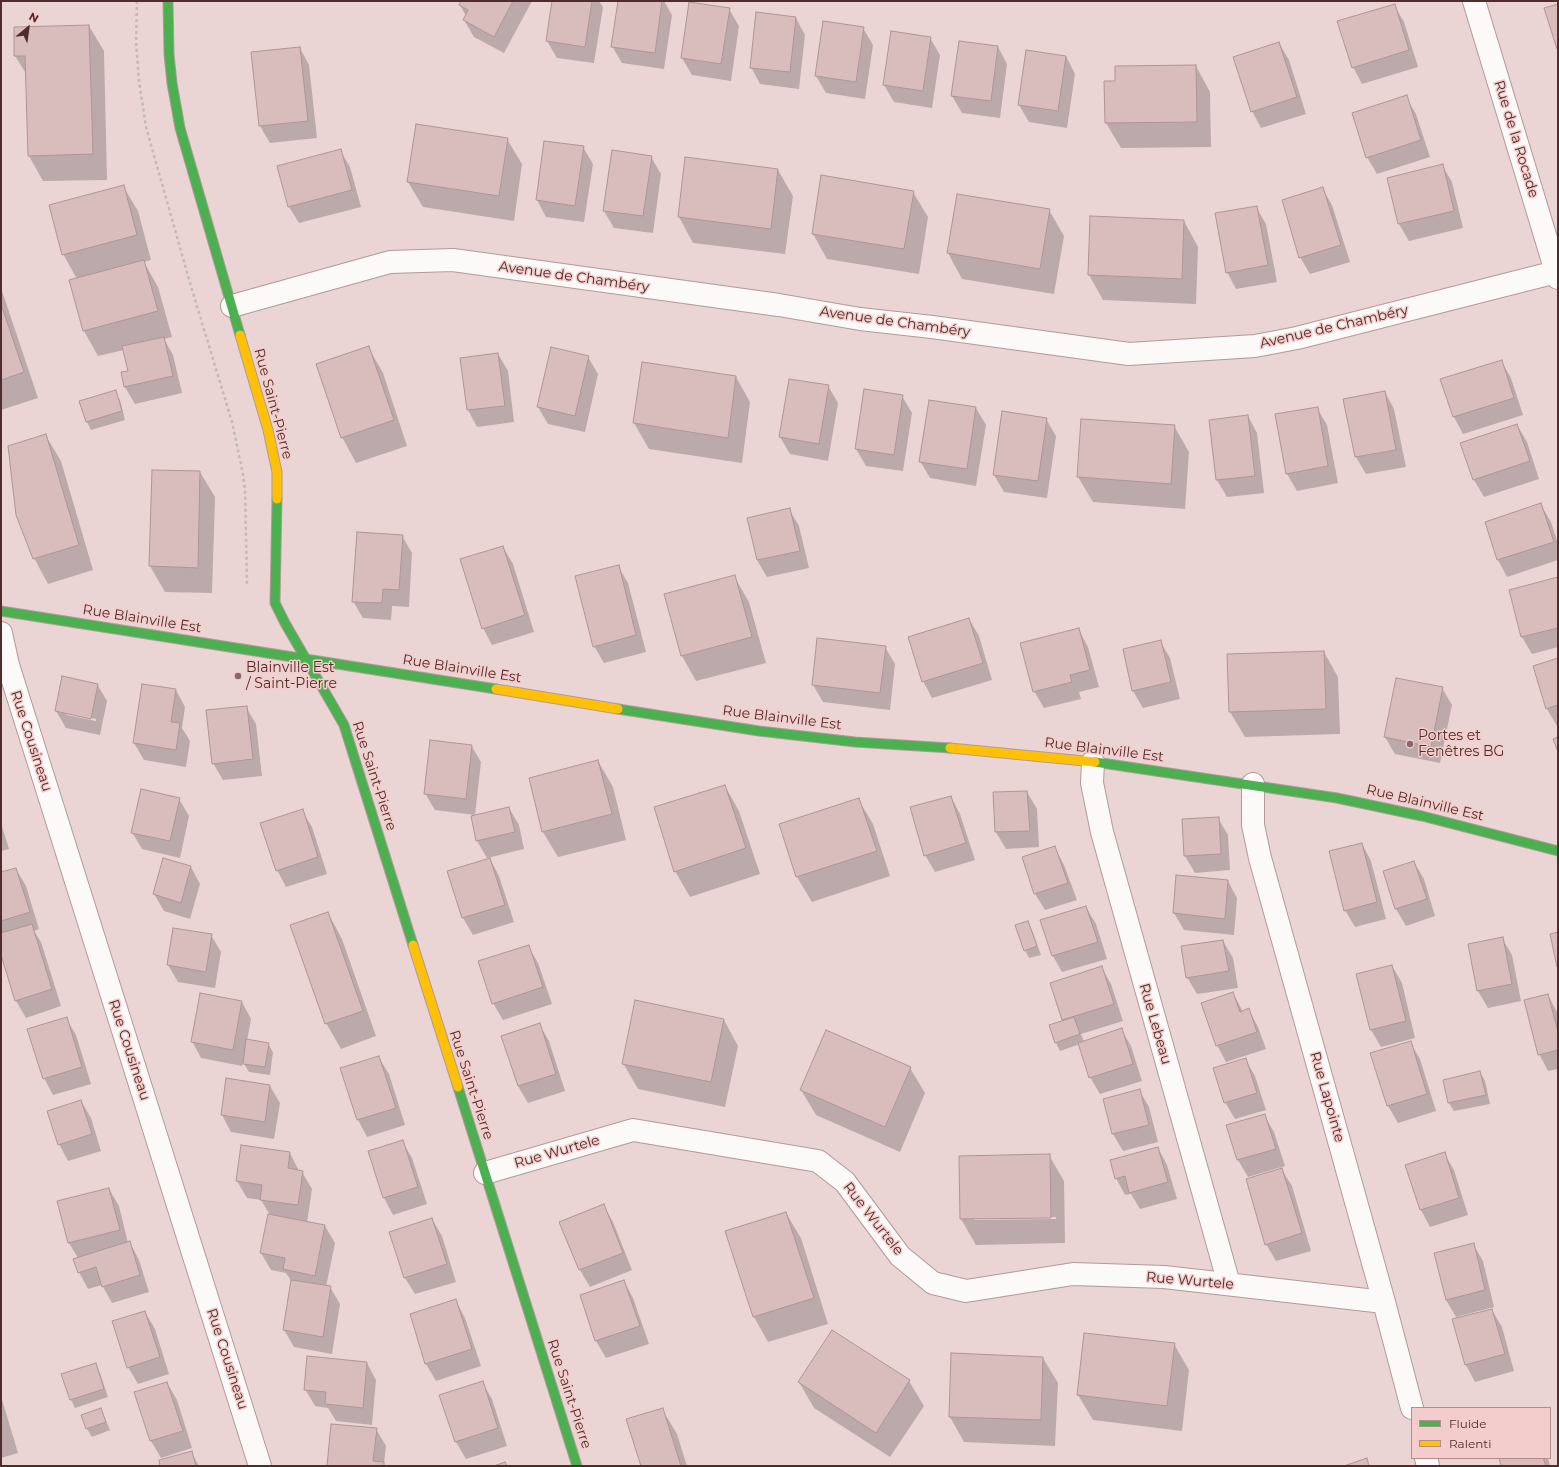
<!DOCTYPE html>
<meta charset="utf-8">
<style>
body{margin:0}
#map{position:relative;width:1559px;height:1467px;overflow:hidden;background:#ead5d4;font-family:Montserrat,sans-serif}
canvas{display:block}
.frame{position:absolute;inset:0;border:2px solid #512c2c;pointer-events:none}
.legend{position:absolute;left:1411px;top:1407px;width:140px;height:52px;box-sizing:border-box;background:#f3cdcb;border:1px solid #b28d8b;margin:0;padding:5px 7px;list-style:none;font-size:12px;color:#512c2c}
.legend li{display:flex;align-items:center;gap:8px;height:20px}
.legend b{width:20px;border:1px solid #b28d8b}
.north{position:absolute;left:8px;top:8px;width:40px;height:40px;-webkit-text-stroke:3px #f3cdcb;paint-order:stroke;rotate:29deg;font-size:11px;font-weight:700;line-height:16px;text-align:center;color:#512c2c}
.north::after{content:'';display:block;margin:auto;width:14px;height:18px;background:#512c2c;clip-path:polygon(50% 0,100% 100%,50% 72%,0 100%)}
</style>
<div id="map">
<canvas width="1559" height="1467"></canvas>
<div class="frame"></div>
<ul class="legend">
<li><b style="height:5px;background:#4caf50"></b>Fluide</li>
<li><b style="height:5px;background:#ffc107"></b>Ralenti</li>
</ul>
<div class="north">N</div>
</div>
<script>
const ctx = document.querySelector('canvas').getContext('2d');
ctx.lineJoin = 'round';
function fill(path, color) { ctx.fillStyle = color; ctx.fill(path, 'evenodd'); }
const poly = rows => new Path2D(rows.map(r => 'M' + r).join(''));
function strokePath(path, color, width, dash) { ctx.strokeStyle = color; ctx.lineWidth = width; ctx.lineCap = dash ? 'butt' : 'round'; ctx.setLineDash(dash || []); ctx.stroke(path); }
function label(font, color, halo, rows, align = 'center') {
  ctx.font = font + ' Montserrat,sans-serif'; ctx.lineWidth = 3; ctx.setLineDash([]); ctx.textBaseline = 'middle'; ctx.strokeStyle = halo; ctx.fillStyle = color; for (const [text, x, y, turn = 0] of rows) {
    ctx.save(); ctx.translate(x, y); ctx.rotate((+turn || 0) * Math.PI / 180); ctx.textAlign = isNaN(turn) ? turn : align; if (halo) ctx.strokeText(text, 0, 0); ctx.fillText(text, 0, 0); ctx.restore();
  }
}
fill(poly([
 [462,1,532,1,504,53,474,37,464,20,466,16,460,5],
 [553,1,599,1,603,7,594,63,557,58,547,41],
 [619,1,664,1,672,15,664,69,622,63,612,46],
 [1394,5,1404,22,1418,67,1362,84,1353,67],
 [729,9,739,26,731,81,692,75,682,58],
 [796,18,805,35,799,89,760,84,751,67],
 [89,26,104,51,107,180,43,181,29,156,27,75,15,56],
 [863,28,873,45,865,99,826,93,816,76],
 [930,38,940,55,932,108,894,102,884,85],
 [1279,43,1289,60,1306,114,1261,128,1252,111],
 [998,47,1007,64,1000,118,962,113,952,96],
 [300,48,309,65,317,138,270,143,260,126],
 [1066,56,1075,74,1067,128,1029,122,1019,105],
 [1196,66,1210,92,1211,147,1121,148,1106,123,1116,82],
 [1406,97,1416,114,1430,157,1377,174,1367,157],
 [507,139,522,164,514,221,423,207,408,182],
 [583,147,593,164,584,222,546,217,537,200],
 [340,150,350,167,361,207,299,223,289,207],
 [651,157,661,174,653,233,614,228,604,211],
 [686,158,778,170,793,196,785,254,693,243,679,217],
 [1442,165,1452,182,1463,228,1409,241,1399,224,1388,178],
 [123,186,138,211,151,260,144,262,158,287,172,337,164,339,173,355,182,393,135,404,125,387,122,373,129,372,124,350,98,356,84,331,77,279,63,254],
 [1322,188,1332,205,1350,262,1310,274,1300,257],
 [913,192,928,217,919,274,827,259,813,234],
 [957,195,1049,210,1064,236,1054,294,962,279,948,253],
 [1256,207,1266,224,1277,282,1236,289,1227,272],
 [1091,217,1184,221,1198,247,1196,304,1103,300,1089,275],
 [1,288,38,398,1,410],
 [368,347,383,373,407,446,356,463,342,437],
 [498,354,508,371,514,422,477,427,468,410],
 [588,357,598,374,585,432,548,424,538,407],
 [1501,361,1511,378,1523,415,1463,434,1454,417,1442,379],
 [736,377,750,402,742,463,649,449,634,423],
 [828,386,838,403,828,461,790,454,780,437],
 [115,392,120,400,125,420,91,430,87,422],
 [1385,392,1394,409,1406,467,1366,474,1356,457,1345,400],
 [902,396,912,413,903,471,866,466,856,449],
 [930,402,976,408,986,425,976,486,930,478,920,461],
 [1317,408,1327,425,1338,483,1297,491,1287,474],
 [1248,416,1257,433,1264,493,1227,497,1217,480],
 [1046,419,1056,436,1047,498,1004,492,994,475],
 [1517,425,1527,442,1539,479,1484,497,1474,480,1462,444],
 [1174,426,1189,452,1185,509,1093,502,1078,477],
 [46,436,61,461,93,570,48,584,34,558],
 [153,471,200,472,215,497,212,593,165,592,150,566],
 [1541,505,1551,522,1558,544,1558,560,1507,577,1498,560],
 [789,509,799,526,809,568,767,577,757,560,748,519],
 [402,536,412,553,409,607,392,606,391,620,363,618,353,601],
 [503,547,513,564,534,632,492,645,483,628],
 [618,566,628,583,646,652,604,663,594,646],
 [734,576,749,602,766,663,696,681,682,656,665,595],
 [1558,578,1558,647,1532,654,1522,637],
 [969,619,979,636,992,680,932,698,923,681],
 [1079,630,1088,647,1099,687,1079,692,1081,699,1044,708,1034,691],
 [1160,641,1170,658,1180,699,1143,708,1133,691],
 [885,647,895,664,890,710,823,702,813,685],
 [1324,652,1338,677,1340,734,1245,737,1230,712],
 [1558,659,1558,725,1557,726,1547,709,1534,667],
 [97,684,107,701,100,735,66,728,56,711],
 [67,713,96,719,96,721,67,715],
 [1442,688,1452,705,1440,763,1395,754,1385,737],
 [176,690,185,707,182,728,190,741,186,767,144,760,134,743],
 [246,707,256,724,262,776,223,780,213,763],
 [471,745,481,762,475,815,435,810,425,793],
 [598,761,613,787,626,840,558,857,543,832],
 [725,786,739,811,760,874,690,897,675,871],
 [1027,792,1037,809,1039,847,1006,849,996,832,994,793],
 [951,797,960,814,975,860,935,872,925,855],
 [179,799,189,816,180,858,142,849,132,832],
 [858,799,873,824,890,876,812,902,797,877,780,824],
 [509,808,519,825,524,849,487,858,477,841],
 [302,811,312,827,327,874,286,887,277,870],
 [1218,818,1228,835,1230,870,1195,873,1185,856],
 [1,823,9,849,1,851],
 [1362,844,1371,861,1386,919,1355,927,1345,910],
 [1055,848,1064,865,1077,900,1045,910,1035,894],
 [164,859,191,867,200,884,190,919,164,911,154,894],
 [490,859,499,876,514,922,473,935,463,918,448,872],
 [1414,862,1424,879,1435,916,1406,926,1396,909,1384,872],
 [16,869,26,886,39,929,34,931,41,942,61,1006,26,1018,16,1001,1,952,1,873],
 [1228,881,1237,898,1234,935,1184,930,1174,913],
 [1086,907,1096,924,1107,959,1062,972,1053,956],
 [328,913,342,939,376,1036,341,1049,326,1023],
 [1028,922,1032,930,1041,955,1029,958,1025,950],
 [211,935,221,952,215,988,178,982,168,965],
 [1502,938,1512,955,1521,1001,1488,1008,1478,991,1469,945],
 [1223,941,1233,958,1238,988,1197,994,1187,977],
 [528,946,538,963,552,1004,503,1020,493,1003],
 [1392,966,1402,983,1415,1038,1381,1047,1371,1030],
 [1101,967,1111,984,1123,1021,1081,1034,1084,1042,1121,1029,1131,1046,1142,1081,1100,1094,1090,1077,1080,1044,1060,1051,1056,1043,1050,1026,1064,1021,1063,1020],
 [1233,993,1243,1012,1249,1010,1258,1027,1266,1049,1226,1062,1217,1045],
 [1548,995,1558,1014,1558,1069,1548,1071,1539,1054],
 [242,1002,251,1019,247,1041,268,1044,273,1052,270,1075,249,1072,243,1062,242,1066,201,1058,192,1041],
 [66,1018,76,1035,91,1084,53,1095,44,1078],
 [724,1020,738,1046,725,1107,638,1089,623,1063],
 [539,1024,549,1041,565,1091,528,1103,518,1086,502,1037],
 [1410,1042,1420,1059,1436,1111,1398,1123,1388,1106,1371,1054],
 [379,1058,389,1074,405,1125,367,1137,358,1120],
 [1245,1059,1255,1076,1266,1110,1235,1119,1225,1102],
 [910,1068,925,1093,900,1152,816,1115,801,1090],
 [1480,1072,1485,1081,1490,1104,1454,1111,1449,1103,1444,1080],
 [227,1079,270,1086,280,1103,274,1139,231,1132,222,1115],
 [1139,1090,1149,1107,1158,1142,1123,1151,1113,1134,1104,1099],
 [81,1101,91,1118,101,1151,68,1161,59,1144],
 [1264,1115,1274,1132,1285,1166,1248,1177,1238,1160,1228,1126],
 [402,1141,412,1158,427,1204,393,1215,384,1198],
 [1158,1148,1167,1165,1177,1199,1140,1209,1131,1194,1125,1195,1116,1178],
 [290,1153,299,1171,302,1172,312,1189,307,1223,325,1226,335,1243,326,1287,330,1287,340,1304,332,1354,294,1347,284,1330,292,1282,286,1273,271,1270,261,1253,270,1215,261,1200,247,1198,237,1181],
 [1444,1153,1454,1170,1468,1215,1430,1227,1421,1210,1406,1165],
 [1049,1155,1064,1181,1065,1243,976,1245,961,1219,960,1157],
 [1056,1217,1056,1219,974,1220,974,1218],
 [1282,1170,1292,1186,1311,1251,1276,1261,1266,1244],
 [109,1189,119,1206,128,1243,130,1243,139,1260,149,1292,112,1303,102,1285,88,1289,79,1272,78,1258,69,1243],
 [603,1205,613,1222,632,1270,590,1287,580,1270,561,1222],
 [786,1213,801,1238,828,1324,768,1342,754,1317,726,1232],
 [432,1219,442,1236,456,1282,415,1294,405,1278],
 [1473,1244,1483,1261,1494,1307,1456,1317,1446,1300,1435,1253],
 [624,1281,633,1298,649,1344,606,1358,596,1341,581,1295],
 [456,1301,465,1318,481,1366,436,1381,426,1364,411,1315],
 [1492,1310,1502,1327,1514,1371,1475,1382,1466,1365,1454,1320],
 [145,1312,155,1329,169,1374,138,1384,128,1367],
 [1174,1344,1189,1370,1182,1431,1093,1420,1078,1395],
 [1043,1358,1058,1383,1055,1446,964,1442,950,1417],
 [367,1363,376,1380,372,1425,336,1421,328,1408,315,1406,305,1389],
 [95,1364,100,1373,108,1397,75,1408,71,1400],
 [909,1381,924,1406,890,1457,814,1408,799,1382],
 [482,1382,492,1399,507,1446,466,1459,456,1442,441,1395],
 [167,1383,177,1400,192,1448,161,1458,151,1441],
 [1,1396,18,1453,1,1458],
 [101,1409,110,1430,92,1437,87,1429,83,1415],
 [662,1409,677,1434,687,1466,642,1466],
 [376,1429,386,1446,384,1464,385,1466,328,1466],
 [191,1452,199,1466,161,1466],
 [1500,1458,1548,1458,1550,1466,1502,1466]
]), '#0003');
const building = poly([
 [461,1,513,1,494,37,463,20,468,10,459,5,461,1],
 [552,1,592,1,585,47,546,41,552,1],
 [618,1,662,1,655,53,611,47,618,1],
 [689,2,730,8,721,64,681,58,689,2],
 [1395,4,1409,50,1352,68,1337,21,1395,4],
 [1558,4,1558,48,1557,49,1544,8,1558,4],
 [756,12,796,17,790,72,750,68,756,12],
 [823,21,864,27,856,82,815,76,823,21],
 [89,25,93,154,28,156,25,56,14,56,14,27,89,25],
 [891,31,931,37,923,91,883,85,891,31],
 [959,41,998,46,991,101,951,96,959,41],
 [1279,42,1297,97,1251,112,1233,57,1279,42],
 [300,47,308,121,259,126,251,52,300,47],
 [1026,50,1066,56,1058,111,1018,105,1026,50],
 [1196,65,1197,122,1105,123,1104,81,1115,81,1115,66,1196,65],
 [1407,95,1421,140,1366,158,1352,113,1407,95],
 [416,124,508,138,499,196,407,182,416,124],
 [544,141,584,146,575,206,536,200,544,141],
 [341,149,352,190,288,207,277,166,341,149],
 [612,150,652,156,643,216,603,211,612,150],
 [685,157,778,169,771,229,678,217,685,157],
 [1443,164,1454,211,1398,224,1387,178,1443,164],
 [821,175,914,191,904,249,812,234,821,175],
 [124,185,137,235,62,255,49,205,124,185],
 [1323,187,1341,245,1299,258,1282,200,1323,187],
 [957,194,1050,209,1040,269,947,253,957,194],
 [1257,206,1268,265,1226,273,1215,213,1257,206],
 [1090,216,1184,220,1182,279,1088,275,1090,216],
 [144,260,158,311,83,331,69,280,144,260],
 [1,304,24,372,1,380,1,304],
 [164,337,173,376,124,387,121,372,128,371,122,346,164,337],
 [369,346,394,420,341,438,316,364,369,346],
 [551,347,589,356,575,416,537,407,551,347],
 [498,353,505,406,467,410,460,358,498,353],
 [1502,360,1514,398,1453,417,1440,379,1502,360],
 [642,362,736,376,728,438,633,423,642,362],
 [789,379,829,385,819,444,779,437,789,379],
 [864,389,903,395,894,455,855,449,864,389],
 [116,390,122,411,86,422,79,401,116,390],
 [1385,391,1396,450,1355,457,1343,399,1385,391],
 [929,400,976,407,967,469,919,462,929,400],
 [1318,407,1328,466,1286,474,1275,414,1318,407],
 [1002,411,1047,418,1038,481,993,475,1002,411],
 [1248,415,1255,476,1216,480,1209,420,1248,415],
 [1081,419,1175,425,1171,484,1077,477,1081,419],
 [1517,424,1530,461,1473,480,1460,443,1517,424],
 [46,434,79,545,33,559,16,515,8,446,46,434],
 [152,470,200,471,198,568,149,566,152,470],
 [1541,503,1554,542,1497,560,1485,522,1541,503],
 [790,508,800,551,757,560,747,518,790,508],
 [357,532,403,535,399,590,383,589,382,603,352,602,357,532],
 [503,546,525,615,482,629,460,559,503,546],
 [619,565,636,635,593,647,575,576,619,565],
 [735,575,752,637,681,656,664,594,735,575],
 [1558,577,1558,628,1521,637,1509,590,1558,577],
 [969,618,983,663,922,682,908,637,969,618],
 [1079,628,1090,670,1070,675,1072,682,1033,692,1020,643,1079,628],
 [817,638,886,646,880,693,812,685,817,638],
 [1161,640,1171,682,1132,691,1123,649,1161,640],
 [1324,651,1326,709,1229,712,1227,654,1324,651],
 [1558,658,1558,705,1546,709,1533,666,1558,658],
 [62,676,98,684,91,719,55,711,62,676],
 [1396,678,1443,687,1431,747,1384,737,1396,678],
 [142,684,176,689,171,722,180,723,176,750,133,743,142,684],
 [247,706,253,759,212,764,206,710,247,706],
 [1558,737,1558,752,1553,739,1558,737],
 [430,740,472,745,466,799,424,794,430,740],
 [598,760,612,814,542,832,529,778,598,760],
 [725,785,746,848,674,872,654,807,725,785],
 [141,789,180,798,170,841,131,833,141,789],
 [1027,791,1030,831,995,832,993,792,1027,791],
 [951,796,966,843,924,856,910,807,951,796],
 [859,798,877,851,796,877,779,824,859,798],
 [509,807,515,832,476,841,471,816,509,807],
 [303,809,318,857,276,871,260,823,303,809],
 [1219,817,1221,854,1184,856,1182,819,1219,817],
 [1362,843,1377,902,1344,911,1329,851,1362,843],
 [1055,846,1068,883,1034,894,1022,857,1055,846],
 [163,858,191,866,181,903,153,894,163,858],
 [490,858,505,905,462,918,447,871,490,858],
 [1414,861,1427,899,1395,909,1383,871,1414,861],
 [16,868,30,912,1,921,1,872,16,868],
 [1176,875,1228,880,1225,919,1173,913,1176,875],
 [1086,906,1098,942,1052,956,1040,920,1086,906],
 [328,912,363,1011,325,1024,290,925,328,912],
 [1028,921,1037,946,1024,951,1015,925,1028,921],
 [32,924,52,989,15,1001,1,955,1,933,32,924],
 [173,928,212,934,206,972,167,965,173,928],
 [1558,932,1558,967,1557,967,1550,934,1558,932],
 [1503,937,1512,984,1477,991,1468,944,1503,937],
 [1223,940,1229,971,1186,978,1181,946,1223,940],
 [529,945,543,987,492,1004,478,961,529,945],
 [1392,965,1406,1021,1370,1030,1356,974,1392,965],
 [1102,966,1114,1004,1062,1020,1050,983,1102,966],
 [1233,992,1240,1012,1249,1008,1257,1032,1216,1046,1201,1003,1233,992],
 [200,993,242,1001,233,1050,191,1042,200,993],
 [1548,994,1558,1032,1558,1050,1538,1055,1524,1000,1548,994],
 [635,1000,724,1019,711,1082,622,1064,635,1000],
 [67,1017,82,1067,43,1079,27,1029,67,1017],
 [1074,1017,1080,1034,1055,1043,1049,1025,1074,1017],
 [540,1023,556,1074,518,1086,501,1036,540,1023],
 [1122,1028,1133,1064,1089,1078,1078,1043,1122,1028],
 [826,1030,911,1067,885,1127,800,1090,826,1030],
 [246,1039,269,1043,265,1067,243,1064,246,1039],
 [1411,1041,1427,1094,1387,1106,1370,1053,1411,1041],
 [379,1056,396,1108,357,1120,340,1068,379,1056],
 [1246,1058,1257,1093,1224,1103,1213,1068,1246,1058],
 [1480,1071,1486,1095,1448,1103,1443,1080,1480,1071],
 [226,1078,270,1085,265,1122,221,1115,226,1078],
 [1140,1089,1149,1125,1112,1134,1103,1099,1140,1089],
 [81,1100,92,1134,58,1145,47,1111,81,1100],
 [1265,1114,1276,1149,1237,1160,1226,1125,1265,1114],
 [403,1140,418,1187,383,1198,368,1151,403,1140],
 [241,1145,290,1152,288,1168,303,1171,298,1205,260,1200,262,1185,236,1181,241,1145],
 [1158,1147,1168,1182,1129,1193,1125,1176,1115,1179,1110,1160,1158,1147],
 [1445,1152,1459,1198,1420,1210,1405,1165,1445,1152],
 [1050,1154,1051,1218,960,1219,959,1156,1050,1154],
 [1282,1168,1302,1233,1265,1245,1246,1179,1282,1168],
 [109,1188,120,1230,68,1243,57,1201,109,1188],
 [604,1204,623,1253,579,1270,559,1222,604,1204],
 [786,1212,814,1298,753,1317,725,1231,786,1212],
 [268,1214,325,1225,315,1276,283,1269,285,1258,260,1253,268,1214],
 [432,1218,447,1264,404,1278,389,1232,432,1218],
 [130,1241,140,1275,102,1287,96,1267,78,1273,73,1259,130,1241],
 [1474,1243,1485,1290,1446,1300,1434,1253,1474,1243],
 [291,1280,331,1286,323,1337,283,1330,291,1280],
 [624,1280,640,1326,595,1341,580,1295,624,1280],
 [456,1299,472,1349,425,1364,410,1314,456,1299],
 [1492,1309,1505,1354,1465,1365,1452,1319,1492,1309],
 [145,1311,160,1357,127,1368,112,1321,145,1311],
 [832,1330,910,1380,876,1433,798,1382,832,1330],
 [1084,1333,1175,1343,1167,1406,1077,1395,1084,1333],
 [951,1353,1043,1357,1041,1420,949,1417,951,1353],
 [307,1356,367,1362,363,1408,325,1404,326,1392,304,1390,307,1356],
 [96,1363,104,1389,70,1400,61,1374,96,1363],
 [483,1381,498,1428,455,1442,439,1395,483,1381],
 [167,1382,183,1431,150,1441,134,1392,167,1382],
 [101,1408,106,1422,86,1429,81,1415,101,1408],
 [663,1408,681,1466,641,1466,626,1419,663,1408],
 [331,1424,377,1428,373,1461,384,1462,384,1466,327,1466,331,1424],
 [192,1451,196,1466,160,1466,159,1460,192,1451],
 [1367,1458,1369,1466,1344,1466,1367,1458],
 [1499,1458,1543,1458,1546,1466,1501,1466,1499,1458],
 [505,1462,507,1466,494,1466,505,1462]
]);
fill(building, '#d8bdbc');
strokePath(building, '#ae9595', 1);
const street = poly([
 [1474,1,1558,278],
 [232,306,390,262,453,260,779,305,860,319,932,327,1129,354,1255,346,1297,338,1556,272],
 [1,633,8,665,260,1466],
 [1093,762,1092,783,1102,832,1229,1284],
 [1253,784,1253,825,1260,858,1384,1302,1412,1408],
 [485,1173,633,1130,818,1161,845,1182,900,1256,933,1283,966,1291,1073,1274,1164,1277,1384,1302],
 [1426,1458,1428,1466]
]);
const fast = poly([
 [168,1,169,54,172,83,180,128,240,335],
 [277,499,275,603,285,623,344,725,413,945],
 [1,611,496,689],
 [618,709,759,731,855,742,950,748],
 [1095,762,1337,798,1422,816,1558,851],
 [458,1087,577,1466]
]);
const slow = poly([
 [240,335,268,430,277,472,277,499],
 [496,689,618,709],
 [950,748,1095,762],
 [413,945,458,1087]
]);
strokePath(street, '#b29a99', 24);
strokePath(fast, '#b29a99', 11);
strokePath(slow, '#b29a99', 11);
strokePath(poly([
 [137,1,136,42,139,81,146,127,190,283,232,422,243,474,245,490,247,584]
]), '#c4b8b8', 2.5, [3, 3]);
strokePath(street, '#fcf9f9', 22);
strokePath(fast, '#4caf50', 9);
strokePath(slow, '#ffc107', 9);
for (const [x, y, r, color] of [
 [238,676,4,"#876767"],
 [1410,744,4,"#876767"]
]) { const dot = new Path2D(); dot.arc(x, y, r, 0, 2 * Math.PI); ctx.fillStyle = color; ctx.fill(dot); strokePath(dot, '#f3cdcb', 1.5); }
label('14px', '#512c2c', '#f3cdcb', [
 ["Rue de la Rocade",1516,139,73],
 ["Avenue de Chambéry",574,277,8],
 ["Avenue de Chambéry",895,322,8],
 ["Avenue de Chambéry",1334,327,-13],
 ["Rue Saint-Pierre",273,404,75],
 ["Rue Blainville Est",142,619,9],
 ["Rue Blainville Est",462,669,9],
 ["Rue Blainville Est",782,718,7],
 ["Rue Cousineau",31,741,72],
 ["Rue Blainville Est",1104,750,7],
 ["Rue Saint-Pierre",374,776,72],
 ["Rue Blainville Est",1425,803,13],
 ["Rue Lebeau",1155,1024,74],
 ["Rue Cousineau",129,1050,72],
 ["Rue Saint-Pierre",471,1085,72],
 ["Rue Lapointe",1327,1097,74],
 ["Rue Wurtele",557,1152,-16],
 ["Rue Wurtele",873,1219,52],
 ["Rue Wurtele",1190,1281,5],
 ["Rue Cousineau",227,1359,72],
 ["Rue Saint-Pierre",569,1394,72]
]);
label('14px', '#512c2c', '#f3cdcb', [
 ["Blainville Est",246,668],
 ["/ Saint-Pierre",246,684],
 ["Portes et",1418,736],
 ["Fenêtres BG",1418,752]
], 'left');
</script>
